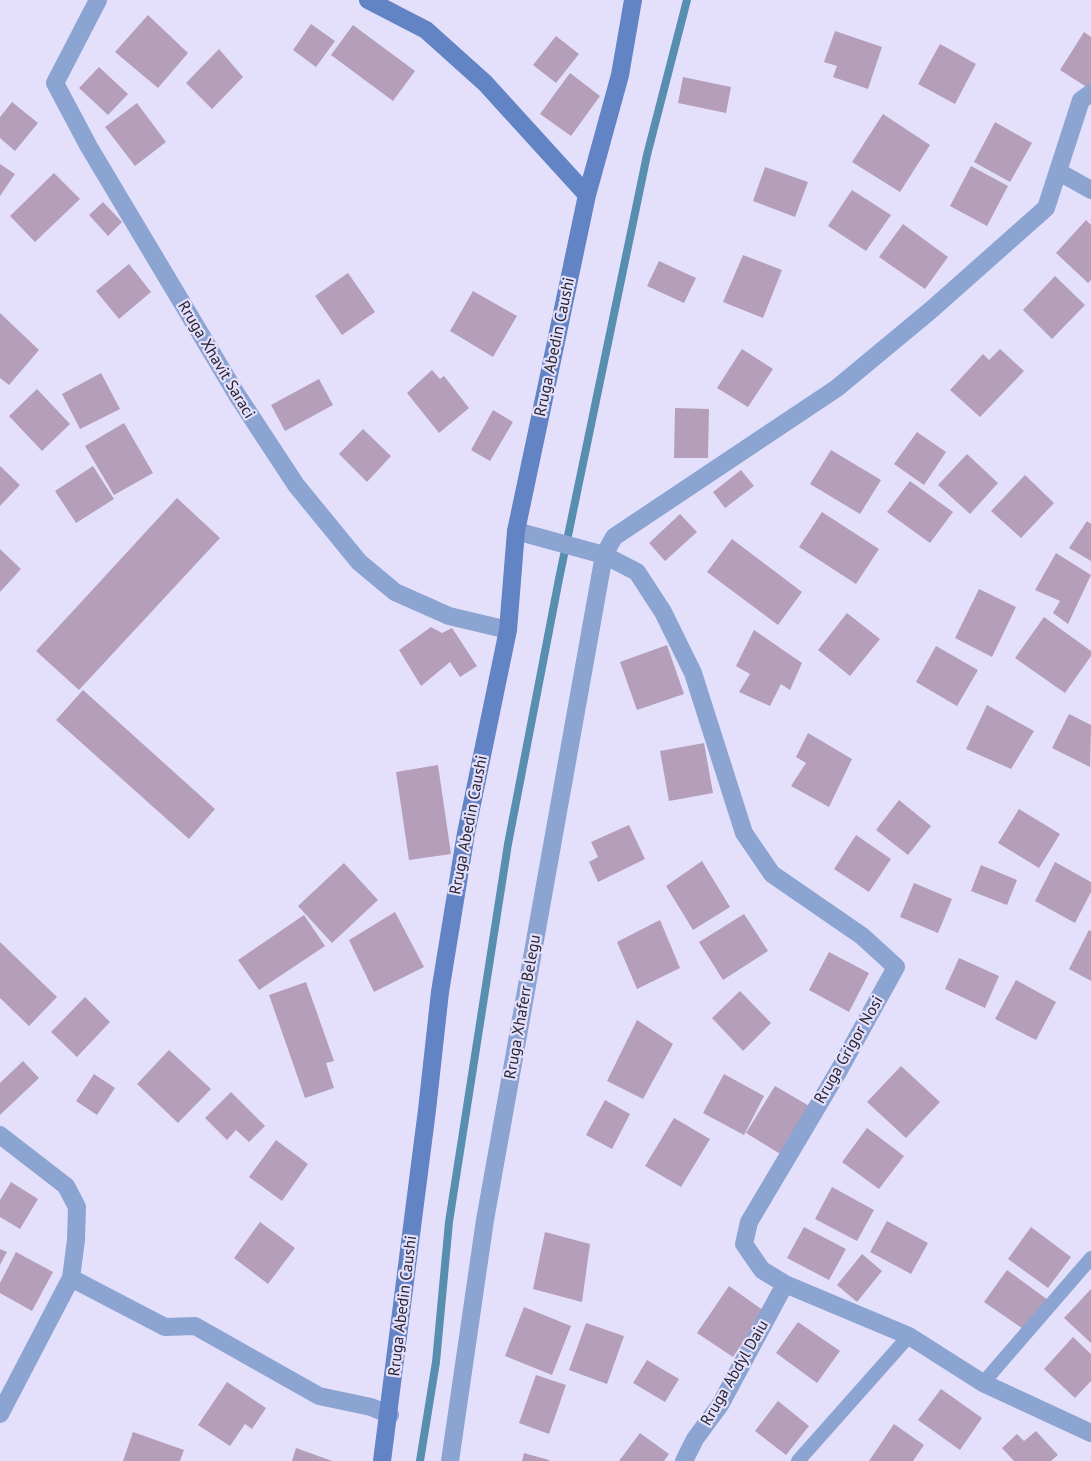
<!DOCTYPE html>
<style>
body{margin:0}
canvas{display:block;background:#e4e0fc}
</style>
<canvas width="1091" height="1461"></canvas>
<script>
const ctx = document.querySelector('canvas').getContext('2d');
ctx.lineJoin = 'round';
const poly = rows => new Path2D(rows.map(r => 'M' + r).join(''));
function strokePath(path, color, width, dash) { ctx.strokeStyle = color; ctx.lineWidth = width; ctx.lineCap = dash ? 'butt' : 'round'; ctx.setLineDash(dash || []); ctx.stroke(path); }
function fill(path, color) { ctx.fillStyle = color; ctx.fill(path, 'evenodd'); }
function label(font, color, halo, rows, align = 'center') {
  ctx.font = font + ' "PT Sans",sans-serif'; ctx.lineWidth = 4.5; ctx.setLineDash([]); ctx.textBaseline = 'middle'; ctx.strokeStyle = halo; ctx.fillStyle = color; for (const [text, x, y, turn = 0] of rows) {
    ctx.save(); ctx.translate(x, y); ctx.rotate((+turn || 0) * Math.PI / 180); ctx.textAlign = isNaN(turn) ? turn : align; if (halo) ctx.strokeText(text, 0, 0); ctx.fillText(text, 0, 0); ctx.restore();
  }
}
strokePath(poly([
 [420,1461,436,1362,449,1222,508,844,559,579,647,155,687,0]
]), '#588eaf', 8);
fill(poly([
 [148,15,188,53,158,88,115,52],
 [311,24,335,41,316,67,293,50],
 [353,25,415,71,393,101,331,55],
 [835,31,882,47,868,89,833,77,837,66,824,62],
 [1084,32,1091,37,1091,83,1088,88,1060,70],
 [556,36,579,54,556,83,533,65],
 [940,44,976,64,955,104,918,84],
 [219,49,243,77,212,109,186,83],
 [99,67,128,94,108,115,79,88],
 [570,73,600,96,571,136,540,114],
 [683,77,731,87,726,113,678,103],
 [12,102,38,123,15,151,0,138,0,117],
 [137,103,166,142,135,166,105,127],
 [883,114,930,145,900,192,852,162],
 [995,122,1032,143,1010,182,974,162],
 [0,164,15,174,0,196],
 [971,166,1008,186,987,226,950,206],
 [765,167,808,182,795,217,753,201],
 [54,173,80,199,35,242,10,216],
 [852,190,891,215,866,251,828,226],
 [103,202,122,222,108,236,89,215],
 [1086,220,1091,225,1091,280,1088,283,1056,253],
 [903,224,948,257,925,289,879,257],
 [743,255,782,270,763,318,723,302],
 [659,261,696,278,684,303,647,286],
 [129,264,151,292,119,319,96,291],
 [348,273,375,312,342,335,315,296],
 [1055,276,1085,305,1052,339,1023,310],
 [473,291,517,316,493,357,450,331],
 [0,313,39,350,9,385,0,378],
 [742,349,773,369,748,407,717,388],
 [1000,349,1024,371,980,417,950,390,983,354,989,360],
 [432,370,440,379,444,376,469,408,439,433,407,393],
 [101,373,120,409,80,429,62,394],
 [319,379,333,405,285,431,271,405],
 [37,389,70,424,42,451,9,416],
 [675,408,709,409,708,458,674,458],
 [493,410,513,422,490,461,471,450],
 [124,423,153,473,114,495,85,446],
 [363,429,391,456,367,482,339,454],
 [917,432,946,452,924,485,894,464],
 [831,450,881,480,860,514,810,484],
 [967,454,998,483,970,514,938,485],
 [0,466,20,485,0,506],
 [93,466,114,499,76,523,55,491],
 [741,470,754,486,725,508,713,492],
 [1025,475,1054,503,1021,538,991,511],
 [910,481,953,512,930,543,887,512],
 [177,498,220,538,79,690,36,651],
 [822,512,879,549,856,584,799,547],
 [680,514,697,532,665,561,649,543],
 [1087,521,1091,524,1091,561,1069,548],
 [732,539,802,592,778,625,707,572],
 [0,549,21,569,0,592],
 [1056,553,1091,575,1068,624,1053,613,1060,601,1035,590],
 [979,589,1016,607,992,657,955,638],
 [847,613,880,639,850,676,818,650],
 [1044,617,1091,651,1091,656,1065,693,1015,658],
 [431,627,442,633,452,628,477,666,460,677,450,662,421,686,399,650],
 [754,630,802,663,790,690,781,684,770,706,739,692,750,674,736,666],
 [667,645,684,694,637,710,620,662],
 [936,646,978,670,957,706,916,682],
 [83,690,215,809,189,839,56,720],
 [987,705,1034,731,1011,769,966,749],
 [1069,714,1091,725,1090,767,1052,748],
 [808,733,852,759,829,807,791,786,806,763,796,757],
 [704,743,713,793,669,801,660,751],
 [438,765,451,854,409,860,396,772],
 [899,800,931,826,908,855,876,830],
 [1019,809,1060,834,1039,868,998,843],
 [629,825,645,859,598,882,589,862,598,857,591,842],
 [856,835,891,859,869,892,834,869],
 [702,861,730,907,693,930,666,886],
 [1055,862,1091,882,1091,892,1075,923,1035,901],
 [344,863,378,900,332,943,298,906],
 [981,865,1017,880,1007,905,971,891],
 [914,883,952,899,938,933,900,917],
 [395,912,424,967,374,992,349,940],
 [744,914,768,951,723,980,699,942],
 [304,915,325,946,259,990,238,960],
 [660,920,680,968,637,989,617,942],
 [1089,930,1091,931,1091,981,1069,969],
 [0,942,57,997,29,1026,0,998],
 [829,952,869,973,849,1012,809,990],
 [959,958,999,976,985,1008,945,989],
 [1016,980,1056,1002,1036,1040,995,1019],
 [306,982,334,1061,326,1063,334,1088,305,1098,269,995],
 [740,991,771,1023,743,1051,712,1018],
 [85,997,110,1022,77,1057,51,1032],
 [637,1020,673,1044,643,1099,607,1081],
 [169,1050,211,1089,178,1123,137,1084],
 [23,1061,39,1078,0,1115,0,1083],
 [901,1066,940,1102,906,1138,867,1102],
 [94,1074,115,1088,97,1115,76,1101],
 [724,1074,764,1096,744,1135,703,1113],
 [775,1086,811,1107,782,1155,746,1133],
 [231,1092,265,1126,249,1142,236,1130,227,1140,205,1118],
 [605,1100,630,1114,612,1149,586,1135],
 [674,1118,710,1139,681,1187,645,1166],
 [867,1128,904,1156,879,1189,842,1162],
 [276,1140,308,1164,282,1201,249,1177],
 [11,1182,38,1199,20,1229,0,1217,0,1200],
 [832,1187,874,1210,857,1241,815,1219],
 [887,1221,928,1243,911,1274,870,1252],
 [260,1222,295,1248,268,1284,234,1258],
 [804,1227,846,1249,829,1280,787,1258],
 [1031,1227,1071,1257,1048,1288,1008,1259],
 [545,1232,590,1244,582,1302,533,1289],
 [0,1249,7,1252,0,1265],
 [16,1252,53,1272,32,1311,0,1293,0,1283],
 [862,1254,882,1271,857,1302,837,1285],
 [1007,1270,1048,1300,1026,1331,984,1302],
 [729,1286,764,1311,733,1357,697,1333],
 [1091,1289,1091,1343,1064,1318],
 [524,1307,571,1326,552,1375,505,1356],
 [798,1322,840,1351,817,1383,776,1353],
 [586,1323,624,1336,607,1384,569,1370],
 [1073,1337,1091,1354,1091,1381,1075,1398,1044,1369],
 [647,1360,679,1379,665,1402,633,1383],
 [536,1375,566,1385,549,1434,519,1423],
 [227,1382,266,1408,252,1429,245,1424,230,1446,198,1425],
 [941,1389,982,1418,960,1450,918,1420],
 [778,1401,809,1426,786,1455,755,1431],
 [894,1424,924,1445,913,1461,869,1461],
 [1036,1431,1058,1455,1051,1461,1014,1461,1002,1448,1017,1434,1024,1441],
 [133,1432,184,1450,180,1461,123,1461],
 [640,1433,669,1454,664,1461,619,1461],
 [296,1448,332,1461,292,1461],
 [524,1453,549,1460,549,1461,522,1461]
]), '#b59eb9');
strokePath(poly([
 [983,1383,1091,1258],
 [798,1461,909,1336]
]), '#8ca4d1', 14);
strokePath(poly([
 [98,0,55,83,89,147,237,395,296,485,359,562,395,592,449,616,508,630],
 [1059,172,1091,190],
 [516,531,604,555,637,572,663,612,693,673,744,833,772,874,862,936,896,967,838,1072,749,1222,744,1244,762,1270,785,1284,909,1336,983,1383,1091,1433],
 [0,1135,66,1186,77,1207,76,1240,71,1278,0,1414],
 [71,1278,165,1327,195,1326,319,1396,371,1407,390,1415],
 [450,1461,485,1220,604,555,614,537,837,388,931,310,1046,208,1081,100,1091,93],
 [684,1461,695,1439,720,1405,785,1284]
]), '#8ca4d1', 18);
strokePath(poly([
 [368,0,426,30,485,83,587,195],
 [382,1461,427,1110,440,992,466,833,508,630,516,531,587,195,620,75,633,0]
]), '#6283c4', 18);
label('16px', '#272532', '#e4e0fc', [
 ["Rruga Abedin Caushi",555,347,-78],
 ["Rruga Xhavit Saraci",216,360,59],
 ["Rruga Abedin Caushi",469,825,-79],
 ["Rruga Xhaferr Belegu",523,1007,-80],
 ["Rruga Grigor Nosi",849,1050,-60],
 ["Rruga Abedin Caushi",403,1306,-83],
 ["Rruga Abdyl Daiu",735,1373,-60]
]);
</script>
